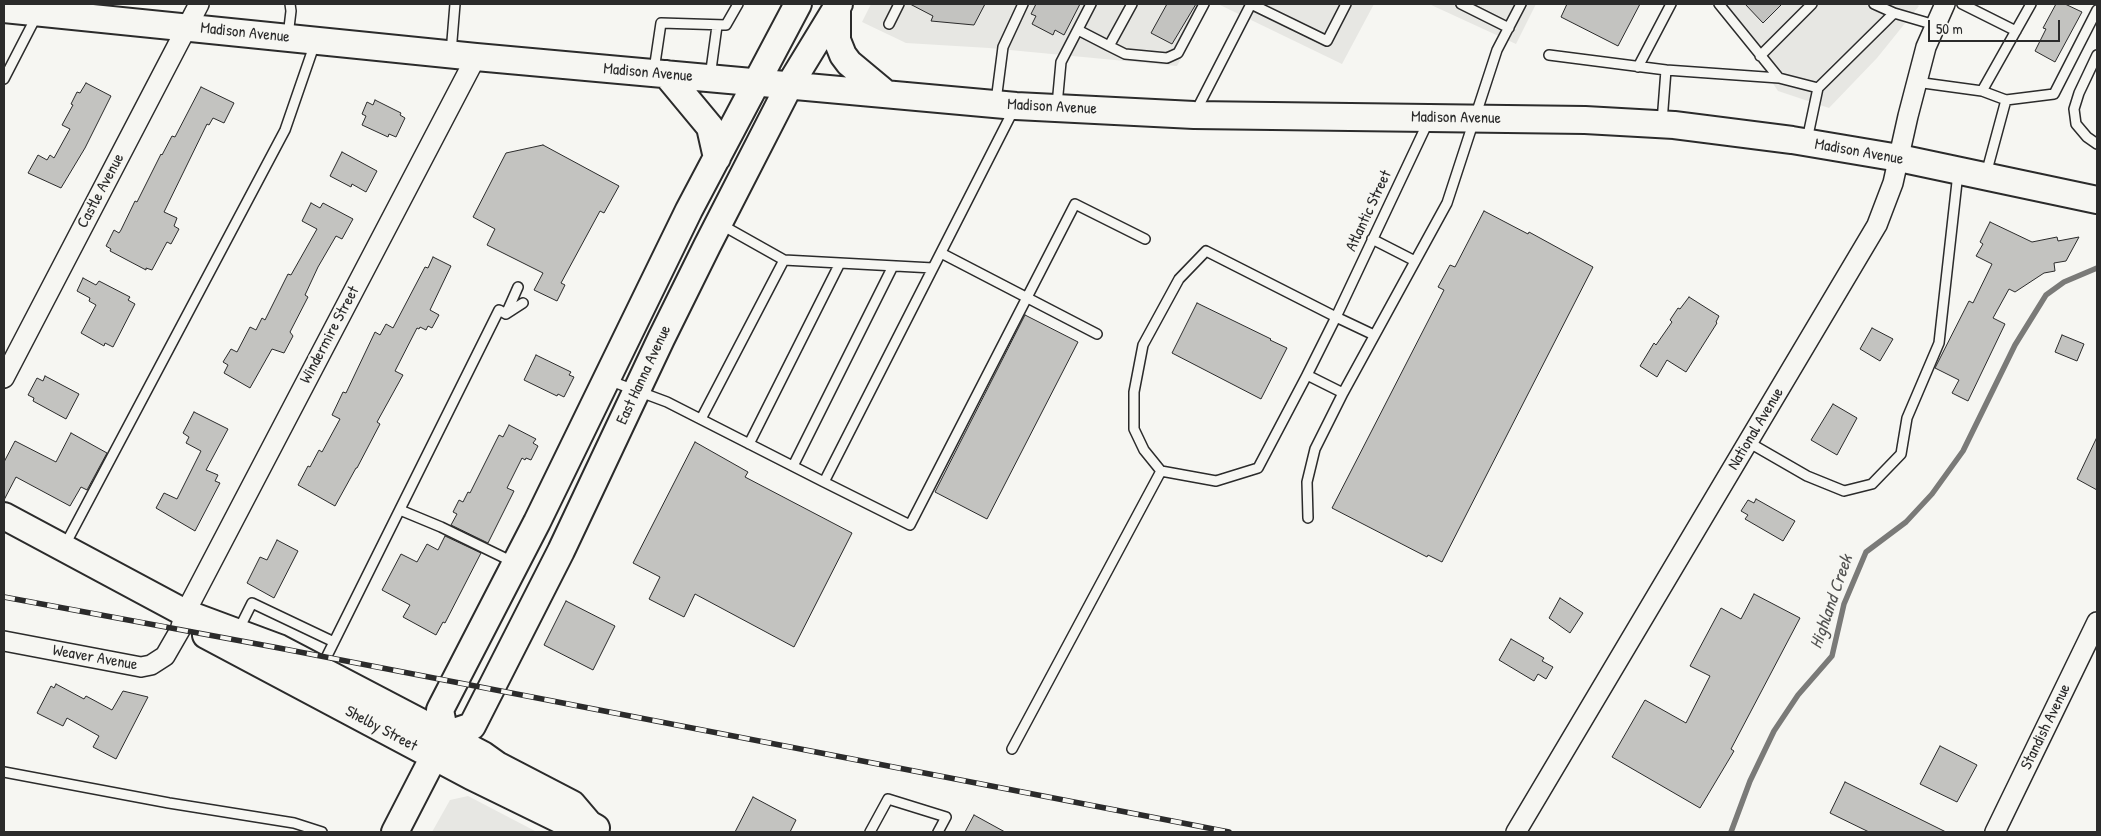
<!DOCTYPE html>
<style>
body{margin:0}
#map{position:relative;width:2101px;height:836px;overflow:hidden;background:#f6f6f2;font-family:"Patrick Hand",sans-serif}
canvas{display:block}
.frame{position:absolute;inset:0;border:5px solid #2b2b2b;pointer-events:none}
.scale{position:absolute;left:1928px;top:20px;width:132px;height:22px;box-sizing:border-box;border:2px solid #2b2b2b;border-top:0;padding-left:6px;font-size:15px;line-height:18px;white-space:nowrap;color:#2b2b2b;-webkit-text-stroke:4px #f6f6f2;paint-order:stroke}
</style>
<div id="map">
<canvas width="2101" height="836"></canvas>
<div class="frame"></div>
<div class="scale">50 m</div>
</div>
<script>
const ctx = document.querySelector('canvas').getContext('2d');
ctx.lineJoin = 'round';
function fill(path, color) { ctx.fillStyle = color; ctx.fill(path, 'evenodd'); }
const poly = rows => new Path2D(rows.map(r => 'M' + r).join(''));
function strokePath(path, color, width, dash) { ctx.strokeStyle = color; ctx.lineWidth = width; ctx.lineCap = dash ? 'butt' : 'round'; ctx.setLineDash(dash || []); ctx.stroke(path); }
function label(font, color, halo, rows, align = 'center') {
  ctx.font = font + ' "Patrick Hand",sans-serif'; ctx.lineWidth = 4; ctx.setLineDash([]); ctx.textBaseline = 'middle'; ctx.strokeStyle = halo; ctx.fillStyle = color; for (const [text, x, y, turn = 0] of rows) {
    ctx.save(); ctx.translate(x, y); ctx.rotate((+turn || 0) * Math.PI / 180); ctx.textAlign = isNaN(turn) ? turn : align; if (halo) ctx.strokeText(text, 0, 0); ctx.fillText(text, 0, 0); ctx.restore();
  }
}
fill(poly([
 [871,4,1210,4,1177,66,989,48,906,43,862,22],
 [1218,4,1374,4,1342,64],
 [1429,4,1536,4,1516,44],
 [1720,4,1916,4,1919,6,1877,58,1829,108,1778,91],
 [468,796,537,832,432,832,450,800]
]), '#e7e7e3');
strokePath(poly([
 [1731,832,1750,781,1774,731,1798,695,1832,656,1844,604,1866,552,1906,522,1932,494,1963,451,2015,345,2046,295,2064,282,2097,268]
]), '#7a7a78', 5.5);
const building = poly([
 [910,4,985,4,974,25,931,21,933,16,910,4],
 [1036,4,1080,4,1064,35,1055,30,1053,35,1032,24,1036,16,1031,14,1036,4],
 [1167,4,1196,4,1172,44,1151,33,1167,4],
 [1567,4,1640,4,1618,46,1561,17,1567,4],
 [1745,4,1782,4,1763,23,1745,4],
 [2056,4,2065,4,2082,12,2055,62,2035,51,2046,29,2043,28,2056,4],
 [86,83,111,96,85,148,61,188,28,173,38,155,47,160,50,155,54,158,70,129,62,125,73,105,71,104,77,92,80,93,86,83],
 [201,87,234,103,224,123,213,118,209,125,207,124,164,212,177,218,174,226,179,229,171,244,167,242,152,270,146,268,146,270,110,251,111,249,106,246,114,230,119,233,121,230,135,201,137,202,161,154,162,155,172,136,175,137,201,87],
 [375,100,401,113,400,115,405,118,396,137,389,134,388,137,362,125,366,116,362,114,367,102,373,105,375,100],
 [543,145,619,186,604,213,600,211,561,283,565,285,557,301,534,290,543,273,487,245,495,229,473,217,506,153,543,145],
 [342,152,377,171,366,192,352,184,351,187,330,176,342,152],
 [311,203,320,208,323,203,353,219,342,239,336,236,318,267,305,295,308,297,290,332,293,336,284,353,272,349,250,388,224,373,228,365,223,362,231,349,237,352,250,327,256,330,262,318,265,320,288,274,291,275,317,229,302,221,311,203],
 [1484,211,1528,234,1529,232,1593,267,1442,562,1428,555,1427,557,1332,508,1444,290,1438,287,1450,265,1455,267,1484,211],
 [1990,222,2032,242,2057,237,2058,241,2079,237,2066,261,2054,263,2055,271,2044,273,2015,292,2009,289,1993,318,2005,324,1968,401,1952,393,1959,380,1935,368,1969,301,1973,303,1992,264,1976,256,1983,244,1980,242,1990,222],
 [433,257,451,266,430,310,439,315,432,328,428,326,426,330,420,327,419,329,417,328,395,371,403,375,377,422,380,424,357,468,356,468,335,506,298,485,308,466,310,467,319,450,322,452,340,419,332,415,343,392,346,393,375,332,380,335,386,324,393,328,425,267,428,268,433,257],
 [83,278,96,285,99,281,130,297,128,300,135,304,113,347,105,343,104,346,81,333,96,305,89,301,90,298,77,291,83,278],
 [1689,297,1719,316,1716,322,1717,323,1686,372,1667,360,1657,377,1640,366,1654,343,1656,345,1672,322,1670,320,1678,308,1680,309,1689,297],
 [1197,303,1271,339,1270,340,1287,348,1261,399,1172,353,1197,303],
 [1025,315,1078,342,987,519,935,492,1025,315],
 [1872,328,1893,339,1880,361,1860,349,1872,328],
 [2062,335,2084,344,2077,361,2055,352,2062,335],
 [536,355,571,372,569,375,574,377,564,397,558,394,557,396,524,380,536,355],
 [45,376,79,394,66,419,33,401,34,398,28,395,37,378,43,381,45,376],
 [1833,404,1857,418,1837,455,1811,440,1833,404],
 [194,412,228,429,206,470,218,475,215,481,220,483,195,531,156,508,164,493,177,499,201,451,186,443,189,437,183,433,194,412],
 [509,425,536,439,533,443,538,446,531,460,526,458,525,460,522,458,507,488,514,491,488,543,451,525,457,514,453,512,459,500,463,502,468,492,470,493,499,435,503,437,509,425],
 [71,433,107,453,87,490,81,487,70,506,16,477,4,500,4,462,15,441,56,462,71,433],
 [2097,437,2097,490,2077,479,2097,437],
 [695,442,748,472,745,477,852,533,794,647,695,594,684,617,649,599,660,577,633,563,695,442],
 [1756,499,1795,521,1783,541,1745,519,1748,515,1741,511,1748,500,1754,503,1756,499],
 [445,536,481,553,445,623,443,622,436,635,403,617,410,605,382,590,401,554,417,562,427,544,438,550,445,536],
 [277,540,298,551,274,598,247,583,260,557,267,560,277,540],
 [1754,594,1800,618,1731,749,1734,751,1700,808,1612,757,1645,700,1686,723,1710,676,1690,666,1721,608,1741,619,1754,594],
 [1560,598,1583,613,1570,633,1549,618,1560,598],
 [566,601,615,626,593,670,544,645,566,601],
 [1511,639,1544,658,1542,661,1553,667,1546,679,1538,674,1534,681,1499,660,1511,639],
 [56,684,84,699,86,696,112,710,123,691,148,697,116,759,93,747,99,736,67,718,63,726,37,713,51,686,54,688,56,684],
 [1940,746,1977,765,1957,802,1920,784,1940,746],
 [1845,782,1946,832,1869,832,1830,813,1845,782],
 [753,797,796,820,790,832,735,832,753,797],
 [974,815,1005,832,965,832,974,815]
]);
fill(building, '#c3c3c0');
strokePath(building, '#2b2b2b', 1);
const lane = poly([
 [1251,4,1327,41,1346,4],
 [1461,4,1509,28],
 [1719,4,1779,78,1818,88,1807,140],
 [1874,4,1894,13],
 [1962,4,2016,31],
 [2031,4,1982,91,2006,100,2054,94,2097,10],
 [889,24,899,4],
 [1078,30,1109,46,1132,4],
 [288,36,291,11,290,4],
 [1109,46,1125,54,1167,58,1178,53,1204,4],
 [451,53,455,4],
 [1549,55,1666,70,1662,122],
 [2097,55,2079,93,2074,109,2076,124,2087,137,2097,144],
 [1760,56,1812,4],
 [1638,67,1671,4],
 [654,70,661,23,726,25,738,4],
 [1666,70,1779,78],
 [710,77,717,26],
 [4,79,37,15],
 [1916,82,1982,91],
 [1818,88,1894,13,1935,25],
 [996,101,1003,47,1023,4],
 [1057,105,1061,62,1091,4],
 [1195,113,1251,4],
 [1986,174,2006,100],
 [720,224,784,260,933,268],
 [1372,239,1415,261],
 [941,253,1097,334],
 [506,314,518,287],
 [1374,335,1336,317,1428,122],
 [608,380,667,402,824,482,1014,109],
 [701,419,784,260],
 [1748,442,1807,476,1844,491,1872,484,1901,454,1907,418,1939,343,1958,173],
 [749,444,840,263],
 [793,466,893,266],
 [1161,471,1216,481,1258,468,1307,375,1343,393],
 [824,482,910,525,1075,204,1145,239],
 [400,510,441,527,513,562],
 [1308,518,1307,482,1315,449,1343,393,1447,203,1497,50,1521,4],
 [65,545,285,130,315,43],
 [238,631,252,603,334,642],
 [321,668,499,310,506,314,523,303],
 [1012,749,1161,471,1144,450,1134,429,1134,392,1143,345,1179,279,1206,251,1336,317,1307,375],
 [4,772,169,803,294,823,322,832],
 [870,832,888,799,946,817,938,832]
]);
const street = poly([
 [4,378,199,4],
 [4,641,141,667,151,665,165,656,180,630,185,613,476,57],
 [1516,832,1877,225,1893,183,1908,116,1926,47,1945,4],
 [1995,832,2097,622]
]);
const secondary = poly([
 [837,8,837,40,843,55,849,63,885,93],
 [4,9,476,57,1016,106,1194,115,1585,120,1674,125,1792,140,1899,158,2097,200],
 [666,74,710,127,717,158],
 [4,516,185,613,279,648,445,735,483,755,497,765,572,804,589,824],
 [206,635,471,776,561,820,589,824,596,828],
 [445,735,472,726,561,551,661,339,707,246,789,86,839,4],
 [395,832,445,735,440,710,443,704,537,522,689,210,798,4]
]);
strokePath(lane, '#2b2b2b', 12);
strokePath(street, '#2b2b2b', 22);
strokePath(secondary, '#2b2b2b', 30);
strokePath(lane, '#f6f6f2', 9);
strokePath(street, '#f6f6f2', 19);
strokePath(secondary, '#f6f6f2', 26);
const rail = poly([
 [4,597,279,648,1229,832]
]);
strokePath(rail, '#2b2b2b', 5.5);
strokePath(rail, '#f6f6f2', 4, [11]);
label('16px', '#2b2b2b', '#f6f6f2', [
 ["Madison Avenue",245,33,6],
 ["Madison Avenue",648,73,5],
 ["Madison Avenue",1052,107,3],
 ["Madison Avenue",1456,118,1],
 ["Madison Avenue",1859,152,10],
 ["Castle Avenue",101,191,-62],
 ["Atlantic Street",1369,211,-65],
 ["Windermire Street",330,335,-62],
 ["East Hanna Avenue",644,375,-65],
 ["National Avenue",1756,429,-59],
 ["Weaver Avenue",95,658,10],
 ["Standish Avenue",2046,727,-64],
 ["Shelby Street",381,729,28]
]);
label('italic 18px', '#525251', '#f6f6f2', [
 ["Highland Creek",1832,602,-71]
]);
</script>
